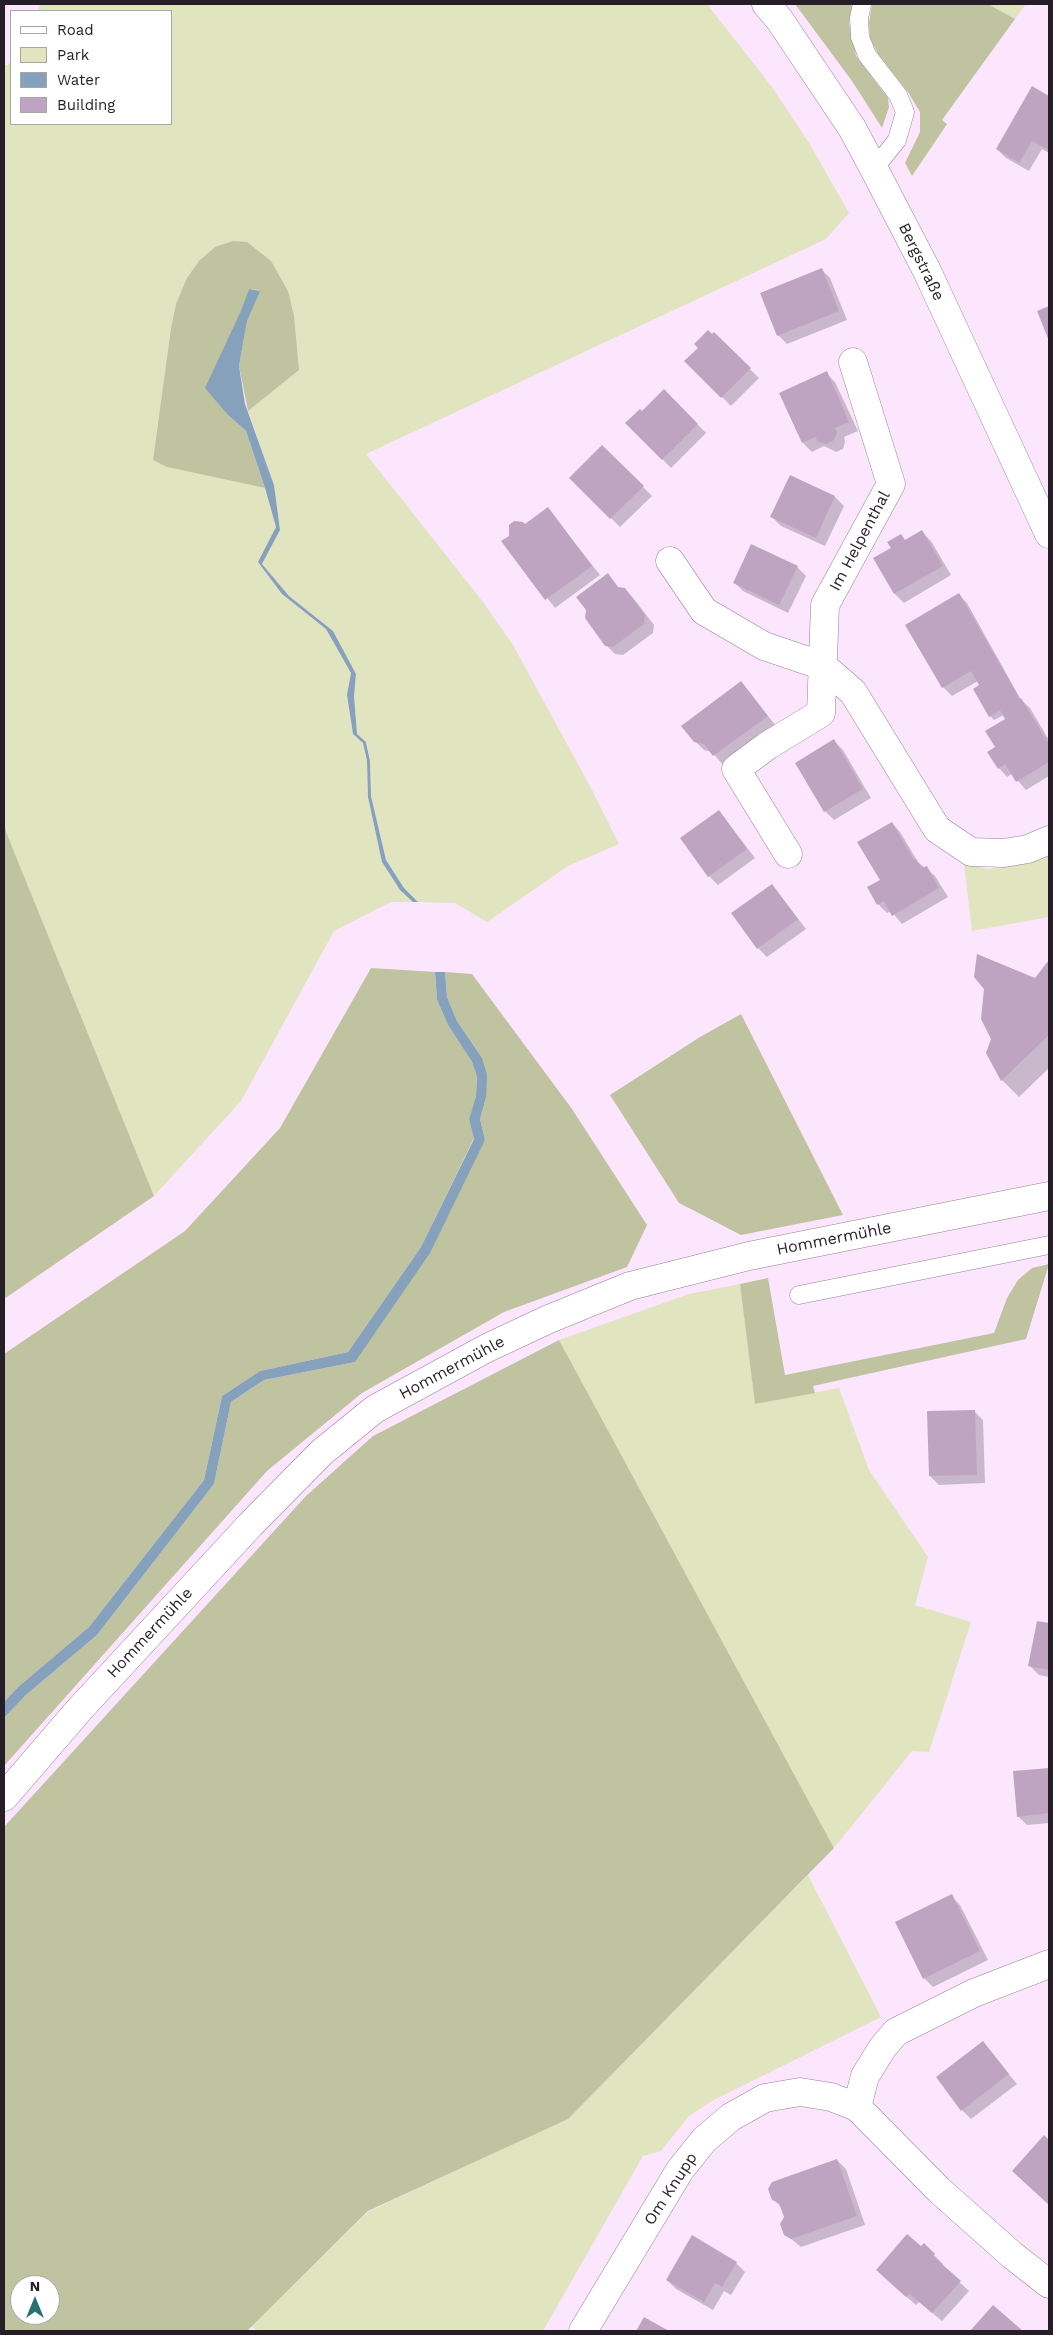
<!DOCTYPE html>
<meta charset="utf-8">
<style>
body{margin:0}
#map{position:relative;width:1053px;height:2335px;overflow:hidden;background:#fce6fe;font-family:"Work Sans",sans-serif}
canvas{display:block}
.frame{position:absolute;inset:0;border:5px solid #261e27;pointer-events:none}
.legend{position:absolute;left:10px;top:10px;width:162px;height:115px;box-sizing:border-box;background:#fff;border:1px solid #a8a5a9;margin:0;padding:6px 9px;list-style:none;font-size:15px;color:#261e27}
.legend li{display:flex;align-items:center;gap:10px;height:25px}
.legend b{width:25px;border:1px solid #a8a5a9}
.north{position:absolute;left:10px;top:2275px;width:50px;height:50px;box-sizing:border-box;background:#fff;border:1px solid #a8a5a9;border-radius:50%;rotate:0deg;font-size:14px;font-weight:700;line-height:20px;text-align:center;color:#261e27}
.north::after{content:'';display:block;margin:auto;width:18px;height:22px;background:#277171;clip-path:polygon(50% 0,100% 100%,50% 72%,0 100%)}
</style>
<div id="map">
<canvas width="1053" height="2335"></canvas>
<div class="frame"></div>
<ul class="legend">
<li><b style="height:6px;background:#fff"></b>Road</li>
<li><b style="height:14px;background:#e0e4bf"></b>Park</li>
<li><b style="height:14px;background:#86a1bc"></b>Water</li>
<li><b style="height:14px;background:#bea4c1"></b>Building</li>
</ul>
<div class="north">N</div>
</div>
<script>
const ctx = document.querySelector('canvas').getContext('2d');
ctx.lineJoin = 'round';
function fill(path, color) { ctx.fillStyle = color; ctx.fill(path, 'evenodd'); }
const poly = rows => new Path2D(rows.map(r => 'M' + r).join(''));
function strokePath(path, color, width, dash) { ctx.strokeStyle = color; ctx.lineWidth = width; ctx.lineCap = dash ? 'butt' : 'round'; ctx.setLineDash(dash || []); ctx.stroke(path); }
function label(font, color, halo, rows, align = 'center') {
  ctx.font = font + ' "Work Sans",sans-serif'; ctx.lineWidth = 5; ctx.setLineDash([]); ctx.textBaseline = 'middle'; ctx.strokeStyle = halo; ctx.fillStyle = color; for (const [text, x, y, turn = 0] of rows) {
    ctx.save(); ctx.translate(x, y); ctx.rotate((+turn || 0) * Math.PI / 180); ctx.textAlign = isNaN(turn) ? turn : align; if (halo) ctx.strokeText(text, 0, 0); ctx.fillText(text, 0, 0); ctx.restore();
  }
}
fill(poly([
 [41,4,707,4,772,87,809,143,849,213,826,239,366,454,483,602,513,645,591,788,619,844,568,866,487,922,455,903,418,902,404,888,386,860,371,796,370,761,367,743,357,734,354,696,356,674,333,631,289,596,262,564,280,530,274,485,248,411,299,370,176,304,171,328,153,460,167,467,265,488,276,527,258,562,282,594,326,629,351,673,347,695,353,734,363,742,367,761,368,797,382,862,400,890,413,902,391,902,334,931,241,1101,154,1196,6,832,4,821,4,65,8,65,11,60,11,124,171,124,171,11,37,11],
 [988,4,1026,4,1015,19],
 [1049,855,1049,917,972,931,964,864,988,869,1032,862],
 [740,1284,755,1404,839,1388,869,1470,928,1557,915,1605,971,1622,929,1752,912,1751,834,1848,559,1340,689,1294],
 [808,1875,881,2017,712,2101,689,2116,661,2151,643,2156,543,2331,259,2331,251,2327,368,2212,568,2118]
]), '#e0e4bf');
fill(poly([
 [795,4,852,4,849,23,856,56,888,98,889,107,882,128,852,81],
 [872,4,988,4,1015,19,942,120,947,124,912,176,905,163,920,132,920,112,908,92,878,54,870,38,869,23],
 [233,241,247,242,271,261,288,291,294,316,299,370,248,411,239,366,247,321,259,290,249,289,240,313,228,415,246,431,265,488,167,467,153,460,171,328,176,304,187,278,199,261,215,247],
 [4,821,6,832,154,1196,4,1299],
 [371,968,435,972,437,1000,448,1025,472,1062,477,1077,476,1096,469,1119,474,1138,421,1247,348,1352,260,1371,222,1396,204,1480,89,1627,18,1687,4,1702,4,1354,185,1231,280,1128],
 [445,972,472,974,572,1109,647,1225,627,1267,504,1312,362,1393,267,1471,4,1766,4,1718,26,1695,97,1635,214,1484,231,1402,264,1380,355,1362,485,1140,480,1119,486,1098,482,1058,457,1021,447,997],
 [741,1014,843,1215,741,1235,683,1205,679,1203,610,1095,700,1037],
 [1049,1264,1026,1339,813,1386,815,1393,755,1404,740,1284,768,1278,785,1375,994,1333,1007,1298,1018,1280,1032,1268],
 [559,1340,834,1848,568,2119,368,2211,247,2331,4,2331,4,1827,306,1496,373,1436],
 [20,2285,50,2285,50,2315,20,2315]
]), '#bfc39f');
fill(poly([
 [249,289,260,291,247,321,239,366,245,404,274,485,280,530,262,564,289,596,333,631,356,674,354,696,357,734,366,742,370,761,371,796,386,860,404,888,418,902,413,902,400,890,382,862,368,797,367,761,363,743,353,734,347,695,351,673,326,629,282,594,258,562,276,527,265,488,246,431,228,415,205,388,240,313],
 [435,972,445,972,447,997,457,1021,482,1058,487,1075,486,1098,480,1119,485,1140,430,1253,355,1362,264,1380,231,1402,214,1484,97,1635,26,1695,4,1718,4,1702,18,1687,89,1627,204,1480,222,1396,260,1371,348,1352,421,1247,474,1139,469,1119,476,1096,477,1077,472,1062,448,1025,437,1000]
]), '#86a1bc');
fill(poly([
 [1033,88,1049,97,1049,153,1042,149,1029,171,1006,158,997,149],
 [821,269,830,278,847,320,787,344,778,335],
 [714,334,759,378,731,406,686,361],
 [826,373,835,382,858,431,844,437,845,442,843,449,836,452,824,446,812,452,803,443],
 [664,391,706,433,671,468,627,423,642,413],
 [602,446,652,496,620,527,570,478],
 [790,476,835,497,844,506,825,546,781,526,772,517],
 [548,509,600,575,555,608,503,542],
 [922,532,931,541,951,575,904,603,895,594,875,559,892,549,901,536,906,541],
 [797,567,806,576,788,613,743,591,734,582],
 [607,575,620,589,625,589,634,599,654,625,653,633,623,655,615,654,606,645,587,610],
 [958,594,967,603,1021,700,1030,708,1049,740,1049,776,1026,790,1012,774,1007,777,999,768,997,748,1007,720,1004,715,994,720,990,716,978,681,952,696,943,687],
 [741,682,776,726,723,765,712,752,704,750,695,741],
 [834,741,843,750,871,798,834,820,825,811],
 [719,811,755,858,718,885,709,876],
 [892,823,900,832,918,862,935,876,948,897,902,924,891,911,887,913,878,904],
 [772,885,806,929,767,957,758,948],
 [1049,962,1049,1068,1019,1097,1002,1080,1036,980],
 [974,1411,983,1420,985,1483,939,1485,930,1476],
 [1038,1622,1049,1624,1049,1677,1039,1675,1030,1666],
 [1049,1769,1049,1823,1027,1825,1018,1816,1014,1772],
 [951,1896,960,1905,988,1960,933,1987,924,1978],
 [983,2043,1017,2084,971,2119,962,2110],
 [1044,2137,1049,2141,1049,2204,1022,2180],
 [837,2160,846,2169,865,2225,801,2247,785,2234,785,2217,782,2208,773,2199],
 [924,2245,943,2264,942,2266,969,2291,942,2321,919,2302,916,2305,886,2279],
 [736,2263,745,2272,731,2295,724,2291,713,2310,676,2289,667,2280]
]), '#0003');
fill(poly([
 [1032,86,1049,96,1049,150,1032,141,1019,163,996,149],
 [822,268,839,311,777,336,760,293],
 [1049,306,1049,341,1037,311],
 [708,330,712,334,714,332,751,368,721,398,684,361,698,348,694,344],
 [827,371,849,422,835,428,837,432,834,440,826,444,817,441,816,437,802,443,779,393],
 [664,389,698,424,662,460,625,423,640,409,642,411],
 [602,445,644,486,610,519,569,478],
 [790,475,835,496,816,538,770,517],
 [548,507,592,566,545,600,501,541,509,536,509,525,514,521,523,522,525,524],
 [922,530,943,566,894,594,873,558,891,548,887,542,901,534,905,540],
 [751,544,798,566,779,605,733,583],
 [608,573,618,587,625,588,645,615,644,624,613,647,605,646,585,618,586,610,576,597],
 [959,593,1020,699,1021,698,1049,744,1049,762,1016,782,1005,764,998,769,987,752,995,747,985,731,1005,719,1000,710,989,717,973,689,979,685,971,671,942,688,905,625],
 [741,681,768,716,713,756,704,744,694,742,681,726],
 [834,739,863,789,824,812,795,763],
 [719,810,747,849,708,877,680,838],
 [892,822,914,860,916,859,922,868,927,866,939,888,892,916,884,901,877,905,867,887,880,880,857,842],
 [772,884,798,919,757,949,731,913],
 [977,954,1035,978,1049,960,1049,1035,1001,1081,986,1053,991,1039,981,1019,984,989,974,977],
 [975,1410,977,1475,929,1476,927,1411],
 [1037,1621,1049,1623,1049,1670,1028,1666],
 [1049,1768,1049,1813,1017,1817,1013,1771],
 [952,1894,980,1951,923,1979,895,1922],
 [983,2041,1009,2074,961,2111,936,2077],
 [1044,2135,1049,2140,1049,2205,1012,2171],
 [837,2159,857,2216,791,2239,784,2235,780,2224,784,2217,779,2203,772,2200,768,2189,772,2182],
 [907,2234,921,2246,924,2243,935,2254,933,2256,961,2281,932,2313,910,2294,906,2297,876,2270],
 [692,2235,737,2262,722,2287,715,2283,704,2302,666,2280],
 [993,2305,1023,2331,970,2331],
 [644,2317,669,2331,636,2331]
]), '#bea4c1');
const lane = poly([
 [862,4,859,18,860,37,867,55,898,95,905,112,897,140,874,169],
 [799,1295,1049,1245]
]);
const street = poly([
 [670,561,704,611,764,646,823,666,853,692,937,829,971,852,1004,853,1028,849,1049,840],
 [788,854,736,769,767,746,821,713,825,605,891,484,853,362],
 [4,1797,79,1710,251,1524,322,1452,375,1409,487,1348,549,1319,630,1286,749,1256,1049,1196],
 [857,2107,865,2076,883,2047,896,2032,974,1993,1049,1964],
 [583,2331,680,2170,704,2140,731,2117,765,2098,800,2092,831,2097,857,2107,939,2190,1012,2255,1049,2284]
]);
const secondary = poly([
 [766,4,779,19,852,128,874,169,927,271,1049,534]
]);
strokePath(lane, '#948196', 19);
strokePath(street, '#948196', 29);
strokePath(secondary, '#948196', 29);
strokePath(lane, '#fff', 18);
strokePath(street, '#fff', 28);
strokePath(secondary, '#fff', 28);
label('16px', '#261e27', '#fff', [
 ["Bergstraße",921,262,64],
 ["Im Helpenthal",860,541,-62],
 ["Hommermühle",834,1239,-11],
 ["Hommermühle",452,1368,-28],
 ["Hommermühle",150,1633,-47],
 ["Om Knupp",671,2189,-57]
]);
</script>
